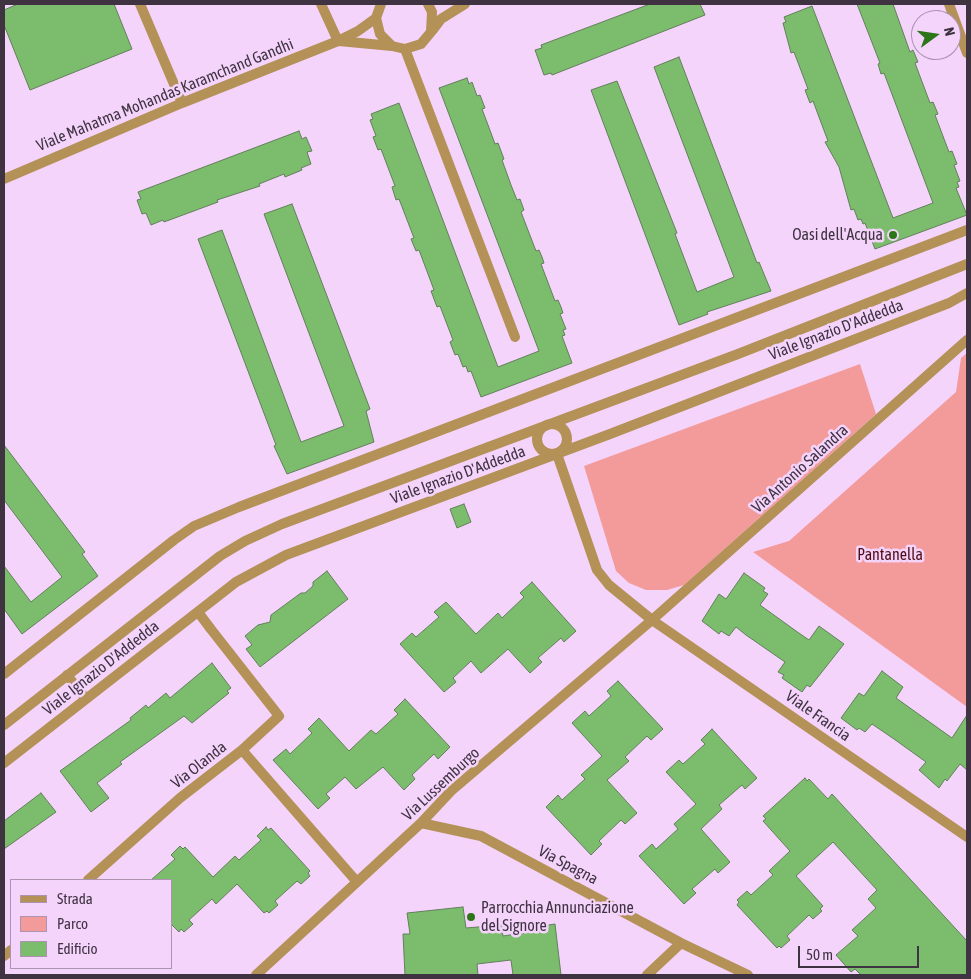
<!DOCTYPE html>
<style>
body{margin:0}
#map{position:relative;width:971px;height:979px;overflow:hidden;background:#f4d4fb;font-family:"Asap Condensed",sans-serif}
canvas{display:block}
.frame{position:absolute;inset:0;border:5px solid #3f3342;pointer-events:none}
.legend{position:absolute;left:10px;top:879px;width:162px;height:90px;box-sizing:border-box;background:#f4d4fb;border:1px solid #ac94b1;margin:0;padding:6px 9px;list-style:none;font-size:15px;color:#3f3342}
.legend li{display:flex;align-items:center;gap:10px;height:25px}
.legend b{width:25px;border:1px solid #ac94b1}
.north{position:absolute;left:911px;top:10px;width:50px;height:50px;box-sizing:border-box;background:#f4d4fb;border:1px solid #ac94b1;border-radius:50%;rotate:76deg;font-size:14px;font-weight:700;line-height:20px;text-align:center;color:#3f3342}
.north::after{content:'';display:block;margin:auto;width:18px;height:22px;background:#2c7518;clip-path:polygon(50% 0,100% 100%,50% 72%,0 100%)}
.scale{position:absolute;left:798px;top:946px;width:121px;height:22px;box-sizing:border-box;border:2px solid #3f3342;border-top:0;padding-left:6px;font-size:15px;line-height:18px;white-space:nowrap;color:#3f3342;-webkit-text-stroke:4px #f4d4fb;paint-order:stroke}
</style>
<div id="map">
<canvas width="971" height="979"></canvas>
<div class="frame"></div>
<ul class="legend">
<li><b style="height:6px;background:#b39157"></b>Strada</li>
<li><b style="height:14px;background:#f39b9b"></b>Parco</li>
<li><b style="height:14px;background:#7bbd6c"></b>Edificio</li>
</ul>
<div class="north">N</div>
<div class="scale">50 m</div>
</div>
<script>
const ctx = document.querySelector('canvas').getContext('2d');
ctx.lineJoin = 'round';
function fill(path, color) { ctx.fillStyle = color; ctx.fill(path, 'evenodd'); }
const poly = rows => new Path2D(rows.map(r => 'M' + r).join(''));
function strokePath(path, color, width, dash) { ctx.strokeStyle = color; ctx.lineWidth = width; ctx.lineCap = dash ? 'butt' : 'round'; ctx.setLineDash(dash || []); ctx.stroke(path); }
function label(font, color, halo, rows, align = 'center') {
  ctx.font = font + ' "Asap Condensed",sans-serif'; ctx.lineWidth = 5; ctx.setLineDash([]); ctx.textBaseline = 'middle'; ctx.strokeStyle = halo; ctx.fillStyle = color; for (const [text, x, y, turn = 0] of rows) {
    ctx.save(); ctx.translate(x, y); ctx.rotate((+turn || 0) * Math.PI / 180); ctx.textAlign = isNaN(turn) ? turn : align; if (halo) ctx.strokeText(text, 0, 0); ctx.fillText(text, 0, 0); ctx.restore();
  }
}
fill(poly([
 [967,353,967,707,753,552,789,541,956,392,961,358],
 [860,364,876,414,684,585,667,590,646,590,629,583,616,571,584,466]
]), '#f39b9b');
const building = poly([
 [18,4,114,4,132,49,30,90,4,25,4,10,18,4],
 [650,4,700,4,705,15,552,75,551,73,544,75,535,50,542,48,541,45,650,4],
 [857,4,893,4,910,52,913,50,918,62,915,63,930,103,933,102,938,114,935,115,949,152,952,151,957,164,954,165,960,181,957,182,959,187,956,188,967,215,875,249,865,223,863,224,861,219,858,220,854,209,851,210,839,167,825,142,828,141,813,101,810,103,805,90,808,89,794,52,791,53,783,23,786,22,784,17,812,6,893,218,933,203,884,73,881,74,878,64,880,63,857,4],
 [679,57,757,263,759,262,771,291,707,312,708,314,679,325,591,90,617,81,677,233,675,234,697,292,734,277,654,67,679,57],
 [467,78,469,84,472,82,477,96,480,95,485,108,482,109,491,133,495,144,498,143,504,159,502,160,511,185,517,200,520,199,524,210,521,212,536,251,539,250,542,257,544,263,541,264,555,301,558,300,561,307,563,313,560,314,566,329,563,330,565,335,562,336,572,363,481,397,471,371,468,372,466,366,463,367,458,354,455,355,450,342,453,340,440,306,437,307,431,291,434,290,419,250,416,251,411,239,414,238,399,199,396,200,392,187,395,186,381,149,378,150,373,137,376,136,370,120,373,119,371,114,399,103,498,367,539,351,439,88,467,78],
 [299,131,302,139,306,137,312,151,307,152,311,164,301,168,302,170,285,177,284,174,259,184,260,186,217,200,218,202,164,222,163,220,151,225,146,213,142,214,137,200,141,199,138,192,299,131],
 [292,204,370,409,366,411,374,442,287,474,274,446,276,445,198,239,222,230,301,442,344,426,264,214,292,204],
 [4,445,85,552,82,554,98,576,22,634,4,609,4,566,31,602,62,577,4,500,4,445],
 [464,504,471,522,457,528,450,509,464,504],
 [327,571,348,599,260,667,246,649,252,645,245,636,258,625,270,622,271,615,301,593,305,593,313,586,313,582,327,571],
 [744,573,765,588,763,591,768,594,760,605,796,631,809,640,819,626,844,644,810,687,807,685,802,692,782,678,784,675,778,672,785,662,746,635,736,627,729,636,721,631,719,634,702,621,719,594,726,599,744,573],
 [532,582,576,631,564,642,561,638,538,658,542,662,530,673,508,649,481,673,471,661,453,678,456,682,444,692,400,644,412,633,416,637,439,617,434,612,446,602,476,634,498,613,502,618,524,597,520,593,532,582],
 [212,663,231,688,227,691,229,693,192,723,184,716,120,762,122,764,97,783,109,798,91,812,60,771,131,720,130,718,146,705,148,708,166,693,170,698,212,663],
 [882,671,903,687,896,698,952,738,967,715,967,770,960,764,947,781,945,779,939,788,919,770,926,762,894,739,872,724,865,732,859,728,857,730,841,718,859,693,864,696,882,671],
 [618,681,663,729,651,740,647,736,625,757,629,761,607,780,637,813,625,824,621,820,599,841,602,844,591,855,546,807,558,795,562,800,585,779,581,775,602,756,572,723,585,711,589,716,611,696,607,691,618,681],
 [405,699,450,747,438,759,434,754,412,775,415,779,404,790,383,767,356,789,345,777,326,794,330,798,318,809,273,760,286,749,290,754,312,733,308,729,319,718,349,751,371,730,376,734,398,714,394,710,405,699],
 [712,729,757,778,745,789,742,785,719,805,722,809,701,829,730,862,718,873,715,869,692,889,696,893,684,904,639,856,652,844,656,849,678,829,674,824,696,804,666,772,679,760,683,764,705,744,701,740,712,729],
 [805,778,807,781,809,779,828,799,832,794,967,941,967,975,861,975,855,969,851,972,836,955,858,936,852,930,876,908,868,899,877,890,833,842,796,876,823,906,820,909,822,911,813,919,809,915,787,936,790,940,781,948,779,946,777,948,737,905,739,902,737,900,747,891,751,895,773,875,769,871,790,851,763,821,766,819,763,816,805,778],
 [41,793,56,812,4,849,4,821,41,793],
 [266,827,268,830,271,828,310,871,308,873,310,876,301,884,297,881,275,901,278,905,269,913,267,911,264,913,237,884,216,904,212,899,189,920,193,924,184,932,181,929,179,932,171,924,171,880,151,880,175,859,171,855,180,846,183,849,185,847,213,877,235,856,239,860,261,840,257,836,266,827],
 [463,907,466,928,501,925,503,936,529,932,529,928,555,924,561,975,513,975,511,960,477,964,478,975,405,975,403,934,410,934,407,913,463,907]
]);
fill(building, '#7bbd6c');
strokePath(building, '#627e5b', 1);
strokePath(poly([
 [198,612,210,628]
]), '#b39157', 10);
strokePath(poly([
 [140,4,182,103],
 [321,4,338,41],
 [381,4,376,18,380,34,392,46,405,49,421,44,431,32,432,12,428,4],
 [949,4,967,53],
 [432,31,441,19,465,4],
 [339,41,392,46],
 [405,49,515,337],
 [4,179,182,103,338,41,358,31,376,18],
 '537 439a15 15 0 1 1 30 0a15 15 0 1 1-30 0Z',
 [557,454,597,570,609,585,652,620,967,837],
 [210,628,279,716,242,750],
 [4,674,174,540,194,526,239,507,967,230],
 [67,675,86,699],
 [4,725,220,556,245,541,282,524,738,354,967,264],
 [4,763,236,582,286,555,610,434,949,303,967,293],
 [421,823,481,836,681,943,748,975],
 [88,880,180,798,242,750,357,882],
 [4,956,11,950],
 [256,975,421,823,451,791,652,620,967,340],
 [647,975,681,943]
]), '#b39157', 10);
for (const [x, y, r, color] of [
 [893,235,5,"#2c7518"],
 [471,917,5,"#2c7518"]
]) { const dot = new Path2D(); dot.arc(x, y, r, 0, 2 * Math.PI); ctx.fillStyle = color; ctx.fill(dot); strokePath(dot, '#f4d4fb', 2); }
label('16px', '#3f3342', '#f4d4fb', [
 ["Viale Mahatma Mohandas Karamchand Gandhi",165,95,-22],
 ["Viale Ignazio D'Addedda",836,330,-21],
 ["Via Antonio Salandra",800,469,-42],
 ["Viale Ignazio D'Addedda",458,475,-20],
 ["Viale Ignazio D'Addedda",101,668,-38],
 ["Viale Francia",818,716,35],
 ["Via Olanda",199,765,-38],
 ["Via Lussemburgo",441,784,-43],
 ["Via Spagna",568,865,28]
]);
label('16px', '#3f3342', '#f4d4fb', [
 ["Oasi dell'Acqua",883,235],
 ["Parrocchia Annunciazione",481,908,"left"],
 ["del Signore",481,926,"left"]
], 'right');
label('16px', '#4f0d14', '#f4d4fb', [
 ["Pantanella",890,555]
]);
</script>
